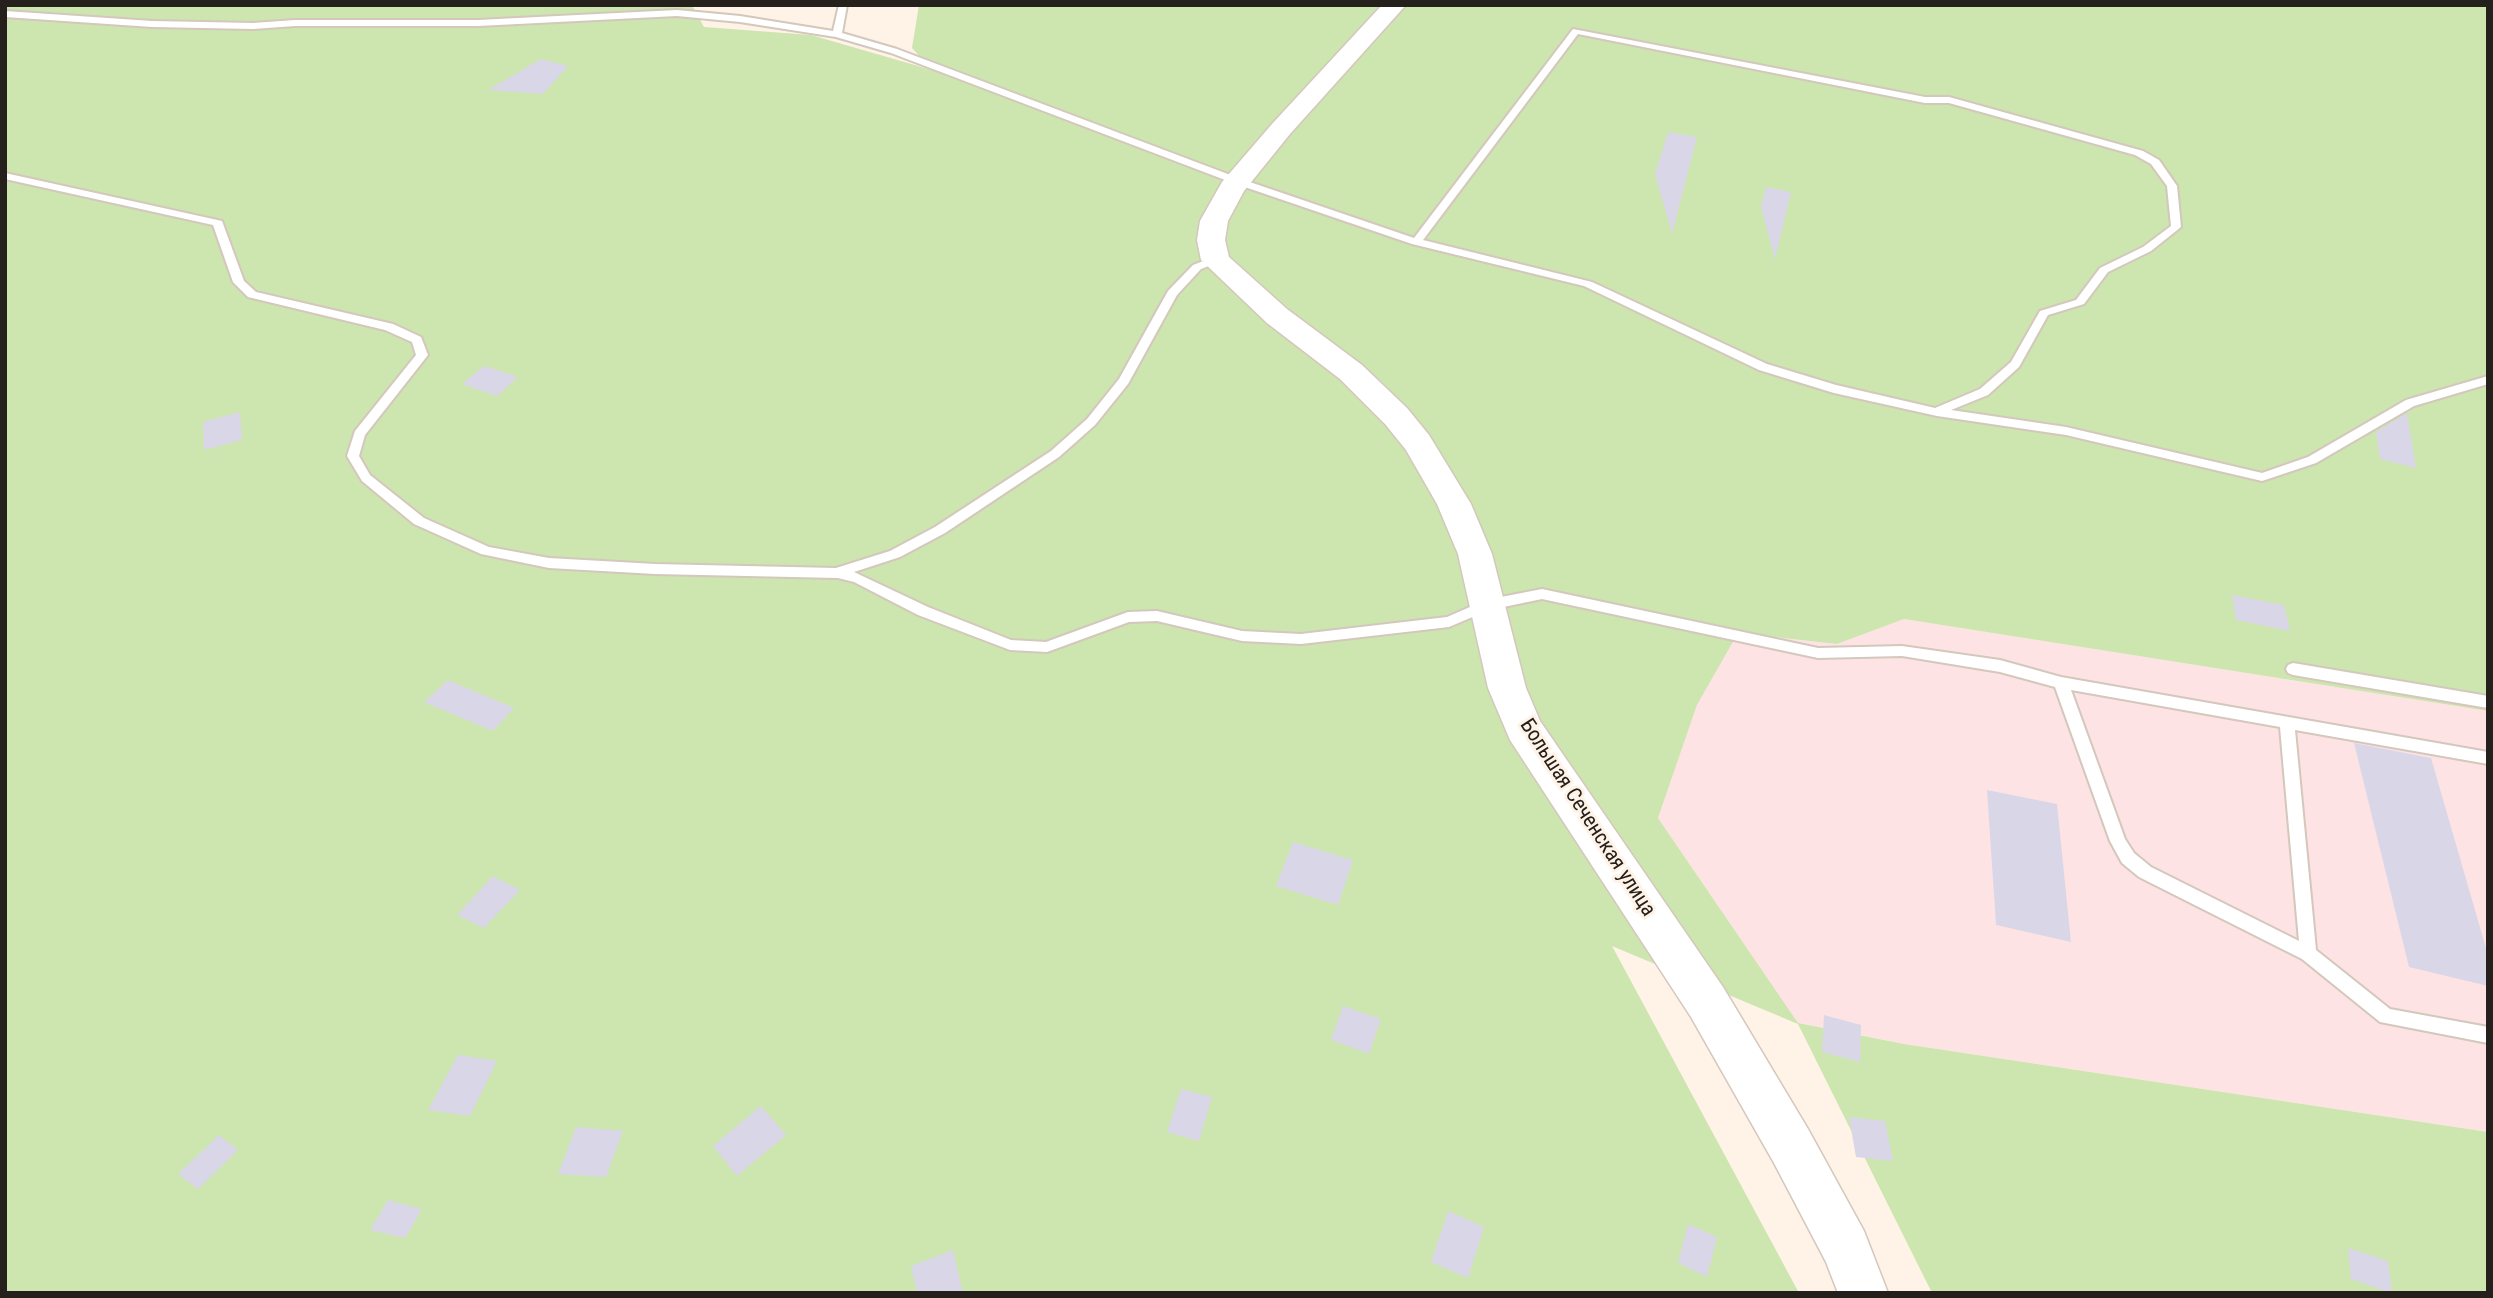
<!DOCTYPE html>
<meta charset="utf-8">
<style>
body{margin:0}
#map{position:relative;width:2493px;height:1298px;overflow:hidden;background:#fff2e6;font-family:"Roboto Condensed",sans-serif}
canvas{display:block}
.frame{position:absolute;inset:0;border:7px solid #25201c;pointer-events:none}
</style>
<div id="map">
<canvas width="2493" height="1298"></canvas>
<div class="frame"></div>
</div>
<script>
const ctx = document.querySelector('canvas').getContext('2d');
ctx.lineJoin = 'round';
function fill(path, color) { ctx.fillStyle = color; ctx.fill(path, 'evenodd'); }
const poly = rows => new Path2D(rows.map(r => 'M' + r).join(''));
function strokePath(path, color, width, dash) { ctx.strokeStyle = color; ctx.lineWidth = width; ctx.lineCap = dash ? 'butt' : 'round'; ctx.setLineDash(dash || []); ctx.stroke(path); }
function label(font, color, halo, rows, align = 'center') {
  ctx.font = font + ' "Roboto Condensed",sans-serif'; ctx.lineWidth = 6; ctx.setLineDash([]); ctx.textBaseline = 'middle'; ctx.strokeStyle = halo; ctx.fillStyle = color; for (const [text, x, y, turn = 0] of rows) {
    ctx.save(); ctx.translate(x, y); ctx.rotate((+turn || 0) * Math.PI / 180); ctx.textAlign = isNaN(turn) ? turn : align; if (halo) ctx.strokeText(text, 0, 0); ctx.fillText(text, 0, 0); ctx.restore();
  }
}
fill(poly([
 [1904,619,2488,711,2488,1132,1904,1044,1798,1023,1658,818,1697,705,1738,633,1837,644]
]), '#fee3e5');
fill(poly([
 [5,5,692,5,704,27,811,35,932,70,912,48,919,5,2488,5,2488,711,1904,619,1837,644,1738,633,1697,705,1658,818,1798,1023,1904,1044,2488,1132,2488,1293,1932,1293,1798,1024,1612,946,1799,1293,5,1293]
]), '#cde5af');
fill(poly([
 [541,59,568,66,543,94,488,90],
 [1668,132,1697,137,1672,234,1655,174],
 [1766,187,1791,192,1775,259,1761,207],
 [484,366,518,377,497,396,462,384],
 [240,412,242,440,204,450,203,422],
 [2407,413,2416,468,2380,459,2376,432],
 [2232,595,2284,605,2290,631,2236,620],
 [448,680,514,708,493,731,424,702],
 [2354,743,2431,758,2488,955,2488,986,2409,967],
 [1987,790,2057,804,2071,942,1996,925],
 [1293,842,1353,860,1338,905,1276,886],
 [493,876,520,890,484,928,457,915],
 [1343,1006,1381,1019,1369,1054,1331,1040],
 [1824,1015,1861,1025,1860,1062,1822,1052],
 [458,1055,497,1061,470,1116,428,1110],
 [1181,1089,1212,1097,1199,1141,1167,1132],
 [761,1106,786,1135,737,1176,713,1146],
 [1849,1117,1885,1121,1893,1161,1856,1157],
 [576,1127,623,1131,606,1177,558,1174],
 [219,1135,238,1150,198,1189,178,1174],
 [388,1200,422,1209,405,1238,370,1230],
 [1448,1211,1484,1227,1468,1278,1431,1262],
 [1688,1224,1717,1237,1707,1277,1678,1263],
 [2348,1248,2388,1261,2392,1293,2351,1279],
 [953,1250,963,1293,917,1293,911,1266]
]), '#d9d7e7');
const service = poly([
 [839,5,847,5,842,33,897,49,1241,179,1414,238,1573,29,1925,97,1949,97,2143,151,2159,160,2177,186,2181,227,2151,251,2108,272,2084,304,2048,315,2019,367,1988,395,1951,410,2066,427,2262,473,2308,457,2406,400,2488,376,2488,384,2414,406,2316,463,2262,481,2066,435,1937,416,1834,393,1759,370,1584,286,1412,244,1233,183,891,53,836,37,740,22,677,16,478,26,295,26,253,29,152,27,5,17,5,11,152,21,253,23,295,20,478,20,677,10,740,16,833,31,839,5],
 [1578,34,1925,103,1949,103,2135,155,2151,164,2167,186,2171,226,2143,247,2100,268,2076,300,2040,311,2011,362,1980,389,1935,408,1836,385,1767,364,1592,282,1423,240,1578,34],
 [5,173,222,221,244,281,256,292,393,324,421,337,428,355,365,435,359,456,370,475,424,518,489,547,549,558,655,564,836,568,890,551,935,527,1051,451,1087,419,1119,379,1168,291,1193,265,1211,258,1219,258,1219,262,1201,269,1177,295,1128,384,1095,425,1059,457,945,533,900,557,854,572,928,607,1011,640,1046,642,1128,612,1157,611,1242,631,1301,634,1447,617,1486,600,1542,589,1818,648,1902,646,2000,660,2061,677,2488,752,2488,764,2295,730,2316,950,2390,1009,2488,1027,2488,1043,2380,1022,2302,959,2139,877,2122,863,2110,841,2055,687,2000,672,1902,656,1818,658,1542,599,1489,610,1449,627,1301,644,1242,641,1157,621,1129,622,1047,652,1010,650,918,615,854,582,838,578,655,574,549,568,481,554,414,524,362,481,347,456,355,431,416,355,412,342,385,330,248,297,233,282,213,225,5,179,5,173],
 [2071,690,2280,727,2299,941,2151,867,2134,853,2125,839,2071,690],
 [2293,663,2488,696,2488,708,2293,675,2288,673,2286,669,2288,665,2293,663]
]);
const tertiary = poly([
 [1382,5,1406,5,1290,134,1244,191,1228,221,1225,240,1229,257,1287,309,1362,365,1407,408,1429,435,1471,504,1492,554,1526,688,1540,721,1723,987,1808,1129,1864,1231,1888,1293,1838,1293,1826,1262,1774,1163,1691,1017,1510,740,1488,688,1458,554,1437,504,1406,450,1385,424,1340,379,1267,323,1201,260,1197,240,1200,221,1222,182,1272,124,1382,5]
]);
strokePath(service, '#d4c7bc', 4);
strokePath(tertiary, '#d4c7bc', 3);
fill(service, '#fff');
fill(tertiary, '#fff');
label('21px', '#25201c', '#fff2e6', [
 ["Большая Сеченская улица",1587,818,57]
]);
</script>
